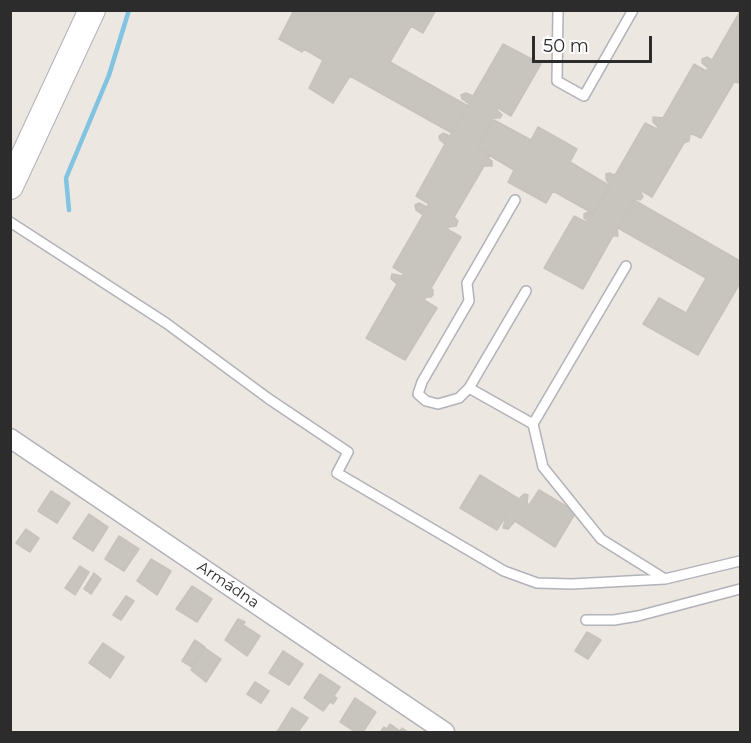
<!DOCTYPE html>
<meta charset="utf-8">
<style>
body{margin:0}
#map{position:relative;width:751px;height:743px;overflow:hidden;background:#ece7e0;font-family:Montserrat,sans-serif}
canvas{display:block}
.frame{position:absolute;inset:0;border:12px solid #2c2c2c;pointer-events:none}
.scale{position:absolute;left:532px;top:36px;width:120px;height:27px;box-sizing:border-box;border:3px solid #2c2c2c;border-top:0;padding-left:8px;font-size:18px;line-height:21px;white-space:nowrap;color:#2c2c2c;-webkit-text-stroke:4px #fff;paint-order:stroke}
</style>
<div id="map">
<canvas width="751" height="743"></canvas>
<div class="frame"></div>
<div class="scale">50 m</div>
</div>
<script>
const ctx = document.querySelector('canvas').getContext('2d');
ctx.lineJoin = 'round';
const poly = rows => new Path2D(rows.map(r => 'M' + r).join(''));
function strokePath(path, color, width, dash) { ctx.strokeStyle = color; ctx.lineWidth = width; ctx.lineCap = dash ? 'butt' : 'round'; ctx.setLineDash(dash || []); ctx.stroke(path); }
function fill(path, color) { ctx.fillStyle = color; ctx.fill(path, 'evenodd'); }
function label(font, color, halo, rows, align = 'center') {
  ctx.font = font + ' Montserrat,sans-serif'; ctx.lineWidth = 4.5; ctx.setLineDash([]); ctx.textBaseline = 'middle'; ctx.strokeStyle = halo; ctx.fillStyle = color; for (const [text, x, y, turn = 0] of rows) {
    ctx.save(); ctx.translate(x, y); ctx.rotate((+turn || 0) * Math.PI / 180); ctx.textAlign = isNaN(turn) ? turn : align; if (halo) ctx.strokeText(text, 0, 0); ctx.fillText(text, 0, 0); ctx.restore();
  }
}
strokePath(poly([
 [69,210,66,178,109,75,129,10]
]), '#81c3e0', 4.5);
const building = poly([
 [294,10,436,10,423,33,411,26,390,62,468,106,452,133,350,76,333,103,309,88,323,60,304,49,302,52,279,39,294,10],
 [740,11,740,75,739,76,740,83,734,82,701,138,690,133,689,141,684,143,652,197,640,190,643,197,640,200,635,199,634,200,617,229,618,236,613,236,583,289,544,268,574,216,588,223,589,222,584,218,584,214,588,212,593,215,610,186,606,179,606,174,609,173,615,175,645,123,657,129,658,127,653,122,653,117,663,118,694,64,706,71,708,68,702,63,702,59,707,57,712,60,740,11],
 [503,44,541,64,511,116,498,108,497,110,502,115,500,118,493,118,477,148,490,155,488,158,492,161,492,166,484,166,454,217,458,221,456,226,449,227,447,229,461,237,431,288,433,290,433,295,431,297,426,297,424,300,437,308,405,360,366,338,397,284,391,279,392,274,402,276,404,274,393,267,423,215,416,210,415,205,419,203,427,207,429,204,416,196,445,144,440,140,439,136,443,133,450,136,469,104,462,99,461,95,466,93,473,96,503,44],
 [494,120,531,140,538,127,577,149,570,162,610,186,594,214,553,191,546,203,508,182,514,170,477,148,494,120],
 [634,200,740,261,740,283,698,355,643,324,659,298,686,313,706,278,618,228,634,200],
 [480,475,519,499,524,494,528,495,527,503,529,505,539,490,576,512,555,547,515,521,508,529,503,528,506,516,497,530,460,508,480,475],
 [51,491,70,503,57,523,38,511,51,491],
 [89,514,108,527,93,551,73,538,89,514],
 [26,529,39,538,30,552,16,543,26,529],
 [119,536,139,549,124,571,105,559,119,536],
 [151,559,171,571,157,595,137,581,151,559],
 [80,566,89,572,75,595,65,588,80,566],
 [94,573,101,579,91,594,84,589,94,573],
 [192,586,212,599,197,622,176,609,192,586],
 [126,596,134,601,121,620,113,615,126,596],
 [238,619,245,622,243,625,260,636,247,656,225,640,238,619],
 [587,632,601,640,588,659,575,651,587,632],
 [195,640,205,647,192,667,182,661,195,640],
 [103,643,124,657,110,678,89,663,103,643],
 [205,648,221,659,206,682,191,670,205,648],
 [283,651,303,664,289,685,269,673,283,651],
 [320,674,340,687,334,696,337,698,333,704,330,702,323,711,304,698,320,674],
 [255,682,269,691,261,703,247,694,255,682],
 [355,698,376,712,363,732,355,732,340,722,355,698],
 [292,708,308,718,298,732,277,732,292,708],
 [390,724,400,731,402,728,408,732,381,731,384,727,387,729,390,724]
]);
fill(building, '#c8c5be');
strokePath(building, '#c7c3ba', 1.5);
const lane = poly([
 [558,10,557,81,584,96,633,10],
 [515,200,467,283,469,301,422,382,418,394,426,401,438,404,459,398,469,388,526,291],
 [10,222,166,323,269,399,348,452,337,473,504,571,537,583,572,584,665,579,740,561],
 [469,388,533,424,626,266],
 [533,424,543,467,601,539,665,579],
 [586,620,614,620,638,616,740,589]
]);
const street = poly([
 [10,438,445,732]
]);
const secondary = poly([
 [10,186,92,10]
]);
strokePath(lane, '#b1b2ba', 12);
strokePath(street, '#b1b2ba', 21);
strokePath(secondary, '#b1b2ba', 28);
strokePath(lane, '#fff', 9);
strokePath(street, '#fff', 18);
strokePath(secondary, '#fff', 26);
label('15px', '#2c2c2c', '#fff', [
 ["Armádna",228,585,34]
]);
</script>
